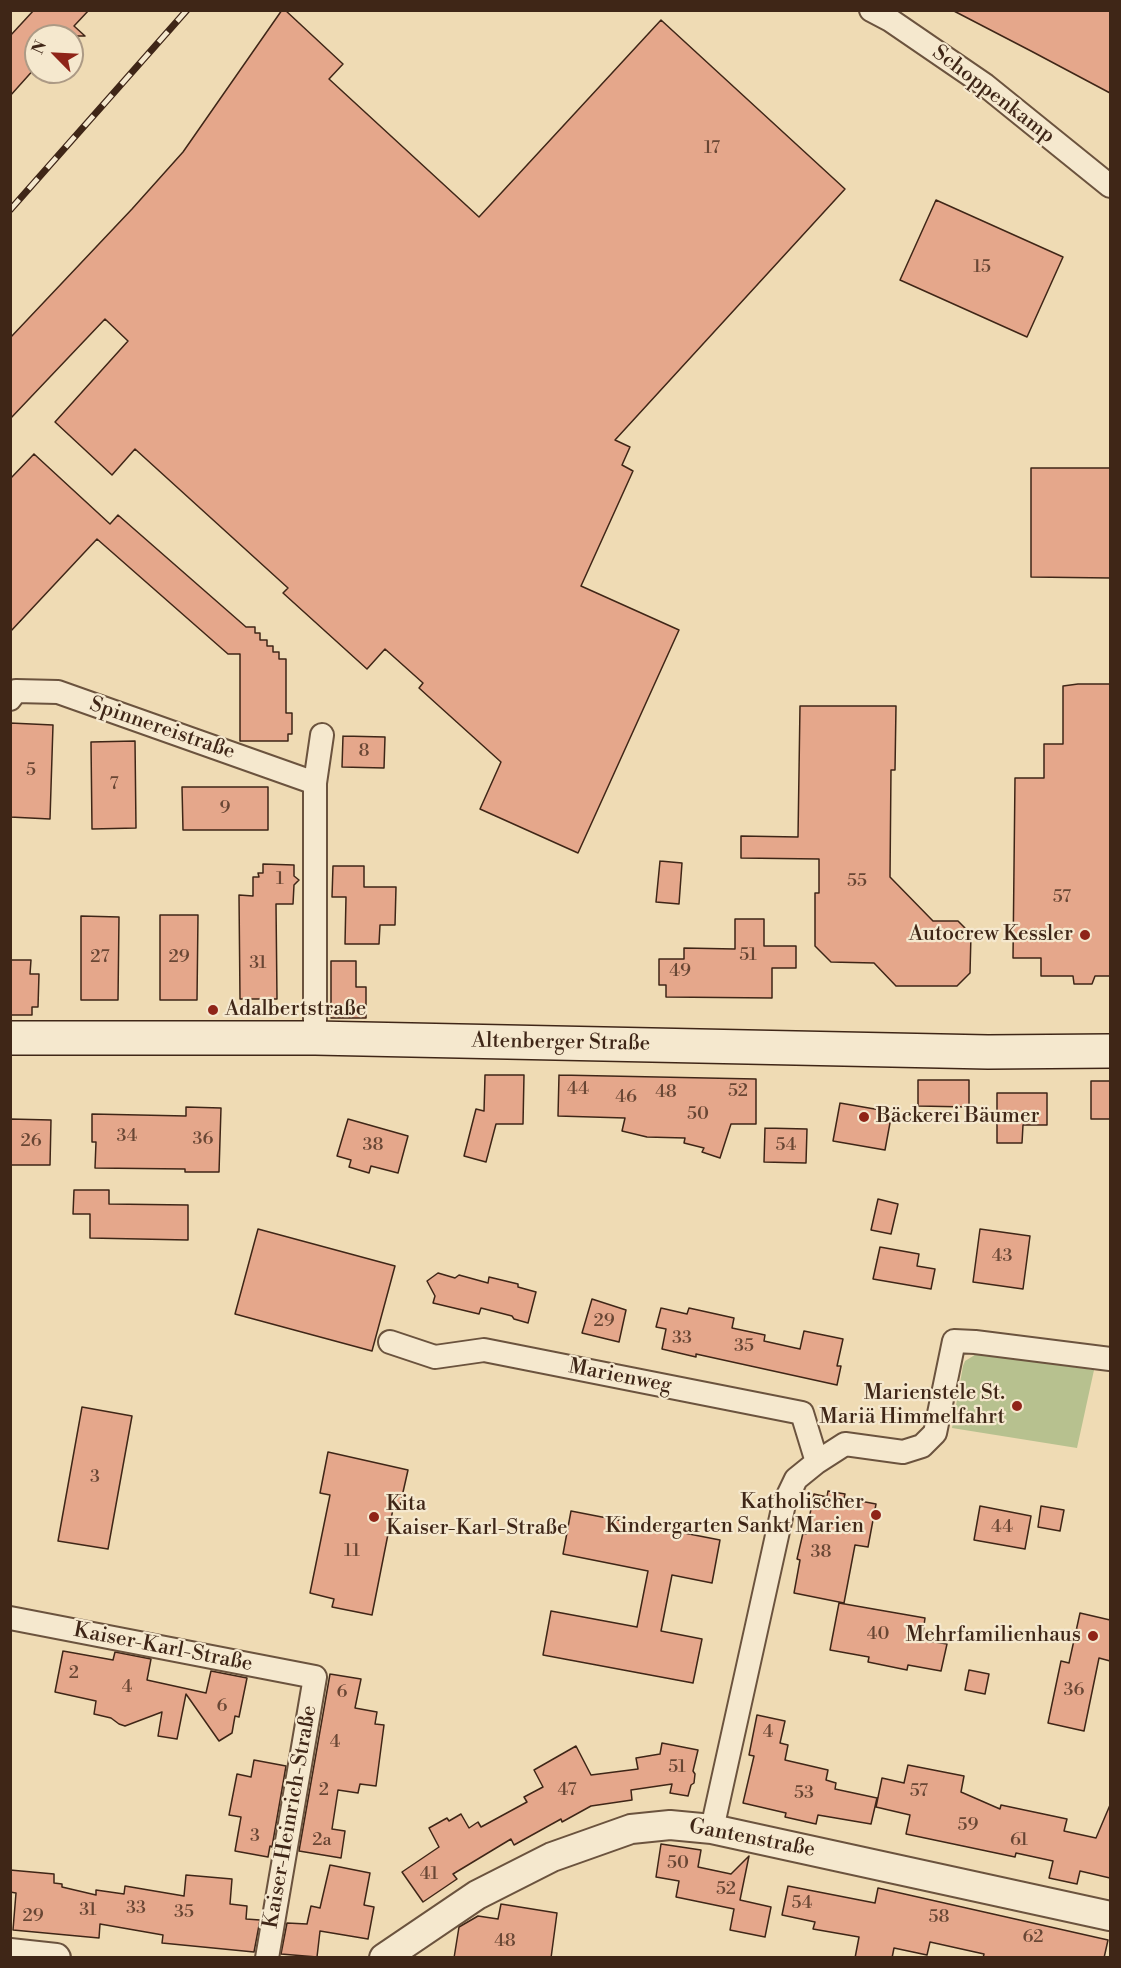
<!DOCTYPE html>
<meta charset="utf-8">
<style>
body{margin:0}
#map{position:relative;width:1121px;height:1968px;overflow:hidden;background:#efdbb4;font-family:"Libre Bodoni",serif}
canvas{display:block}
.frame{position:absolute;inset:0;border:12px solid #3f2617;pointer-events:none}
.north{position:absolute;left:24px;top:24px;width:60px;height:60px;box-sizing:border-box;background:#f5e8ce;border:2px solid #ac9a85;border-radius:50%;rotate:294deg;font-size:16px;font-weight:700;line-height:24px;text-align:center;color:#3f2617}
.north::after{content:'';display:block;margin:auto;width:21px;height:27px;background:#8f2418;clip-path:polygon(50% 0,100% 100%,50% 72%,0 100%)}
</style>
<div id="map">
<canvas width="1121" height="1968"></canvas>
<div class="frame"></div>
<div class="north">N</div>
</div>
<script>
const ctx = document.querySelector('canvas').getContext('2d');
ctx.lineJoin = 'round';
function fill(path, color) { ctx.fillStyle = color; ctx.fill(path, 'evenodd'); }
const poly = rows => new Path2D(rows.map(r => 'M' + r).join(''));
function strokePath(path, color, width, dash) { ctx.strokeStyle = color; ctx.lineWidth = width; ctx.lineCap = dash ? 'butt' : 'round'; ctx.setLineDash(dash || []); ctx.stroke(path); }
function label(font, color, halo, rows, align = 'center') {
  ctx.font = font + ' "Libre Bodoni",serif'; ctx.lineWidth = 4.5; ctx.setLineDash([]); ctx.textBaseline = 'middle'; ctx.strokeStyle = halo; ctx.fillStyle = color; for (const [text, x, y, turn = 0] of rows) {
    ctx.save(); ctx.translate(x, y); ctx.rotate((+turn || 0) * Math.PI / 180); ctx.textAlign = isNaN(turn) ? turn : align; if (halo) ctx.strokeText(text, 0, 0); ctx.fillText(text, 0, 0); ctx.restore();
  }
}
fill(poly([
 [978,1353,1094,1370,1077,1448,952,1428,963,1366,965,1361]
]), '#b7c18f');
const building = poly([
 [34,10,89,10,74,26,85,36,36,36,36,67,10,96,10,36,34,10],
 [282,10,285,10,343,64,329,79,479,217,661,20,845,189,615,440,630,447,622,465,633,471,581,586,679,630,578,853,480,809,501,762,419,688,423,683,385,649,367,669,283,593,288,588,135,449,112,475,55,422,128,341,105,319,10,419,10,338,132,209,183,152,282,10],
 [952,10,1110,10,1110,93,1031,51,952,10],
 [936,200,1063,257,1027,337,900,280,936,200],
 [34,454,110,524,118,515,246,627,255,627,255,633,260,633,260,640,267,640,267,646,273,646,273,652,279,652,279,659,286,659,286,713,292,713,292,734,288,734,288,741,240,741,240,654,228,654,97,539,10,632,10,479,34,454],
 [1031,468,1110,468,1110,578,1031,577,1031,468],
 [1078,684,1110,684,1110,976,1095,976,1092,984,1074,984,1073,976,1041,976,1041,958,1013,958,1015,778,1044,778,1044,744,1063,744,1063,686,1078,684],
 [800,706,896,706,895,770,891,770,890,877,933,921,958,921,971,934,970,973,957,986,896,986,874,963,831,962,815,946,815,893,819,893,819,859,741,858,741,836,798,837,800,706],
 [10,723,53,725,50,819,10,817,10,723],
 [343,736,385,737,384,768,342,767,343,736],
 [135,741,136,828,92,829,91,742,135,741],
 [182,787,268,787,268,830,183,830,182,787],
 [660,861,682,863,679,904,656,902,660,861],
 [263,864,294,865,294,876,299,880,294,885,293,904,276,904,277,999,240,999,239,895,253,896,253,877,259,877,258,873,263,873,263,864],
 [333,866,364,866,364,887,396,887,395,925,380,925,379,944,345,944,346,897,332,897,333,866],
 [160,915,198,915,197,1000,160,1000,160,915],
 [81,916,119,917,118,1000,81,1000,81,916],
 [735,919,764,919,764,946,796,946,796,968,772,968,772,998,666,997,666,985,659,985,659,959,684,959,684,948,735,949,735,919],
 [10,960,31,960,30,974,39,974,38,1007,32,1007,32,1015,10,1015,10,960],
 [331,961,356,961,356,987,366,987,366,1018,331,1018,331,961],
 [485,1075,524,1075,523,1124,496,1124,486,1162,464,1156,476,1109,484,1111,485,1075],
 [559,1075,756,1079,756,1124,731,1124,720,1158,702,1152,704,1148,684,1143,685,1138,647,1137,622,1131,625,1118,558,1116,559,1075],
 [918,1080,969,1080,969,1107,918,1106,918,1080],
 [1091,1081,1110,1081,1110,1119,1091,1119,1091,1081],
 [997,1093,1047,1093,1047,1125,1023,1125,1022,1143,997,1143,997,1093],
 [840,1103,892,1112,885,1150,833,1141,840,1103],
 [186,1107,221,1108,219,1172,185,1172,185,1169,95,1168,96,1142,92,1142,92,1114,186,1116,186,1107],
 [10,1119,51,1120,50,1165,10,1165,10,1119],
 [348,1119,408,1136,398,1173,371,1166,369,1173,349,1167,351,1160,337,1156,348,1119],
 [765,1128,807,1129,806,1163,764,1162,765,1128],
 [74,1190,109,1190,109,1204,188,1205,188,1240,90,1238,90,1214,73,1214,74,1190],
 [878,1199,898,1204,891,1234,871,1230,878,1199],
 [258,1229,395,1266,372,1351,235,1314,258,1229],
 [980,1229,1030,1236,1023,1289,973,1282,980,1229],
 [880,1247,919,1254,917,1266,935,1269,931,1289,873,1279,880,1247],
 [438,1273,455,1278,459,1275,488,1283,489,1277,518,1284,518,1287,536,1292,528,1323,514,1319,512,1316,481,1308,479,1314,433,1303,435,1296,427,1281,438,1273],
 [592,1299,626,1310,619,1342,582,1333,592,1299],
 [661,1308,687,1314,689,1308,734,1318,732,1328,765,1335,764,1341,800,1349,804,1331,843,1339,837,1366,841,1366,837,1385,696,1354,696,1357,662,1349,666,1329,656,1327,661,1308],
 [82,1407,132,1416,108,1549,58,1541,82,1407],
 [328,1452,408,1470,399,1510,393,1509,372,1615,332,1607,334,1599,310,1593,330,1495,320,1493,328,1452],
 [828,1491,845,1494,844,1498,876,1504,868,1547,855,1545,844,1603,794,1593,800,1560,797,1559,803,1533,806,1534,814,1494,827,1497,828,1491],
 [980,1506,1031,1516,1025,1549,974,1540,980,1506],
 [1041,1506,1064,1510,1060,1531,1038,1527,1041,1506],
 [571,1511,720,1540,712,1583,672,1575,661,1631,702,1639,693,1683,543,1655,551,1611,637,1627,648,1571,563,1554,571,1511],
 [839,1603,925,1618,922,1640,947,1644,941,1671,908,1665,907,1670,868,1662,869,1657,830,1650,839,1603],
 [1080,1613,1110,1620,1110,1661,1099,1658,1084,1731,1048,1723,1061,1661,1069,1663,1080,1613],
 [63,1651,113,1660,115,1652,151,1659,147,1680,206,1693,211,1671,247,1678,239,1717,235,1716,232,1733,219,1741,186,1694,177,1739,158,1736,162,1712,125,1726,119,1724,111,1718,94,1714,96,1701,55,1692,63,1651],
 [969,1670,989,1674,985,1694,965,1690,969,1670],
 [330,1674,361,1679,355,1708,377,1712,375,1724,384,1725,376,1786,360,1784,358,1793,338,1790,332,1829,345,1831,341,1858,299,1851,330,1674],
 [757,1715,785,1721,780,1743,788,1745,785,1760,828,1770,826,1780,836,1783,835,1789,877,1798,871,1824,818,1815,816,1824,785,1817,786,1813,743,1803,754,1756,749,1755,757,1715],
 [662,1743,698,1750,693,1771,695,1774,694,1783,691,1785,688,1796,670,1793,672,1784,631,1790,632,1800,591,1806,562,1822,561,1819,514,1845,511,1839,453,1874,457,1879,423,1902,402,1872,439,1847,429,1828,447,1818,449,1821,461,1814,469,1828,478,1822,481,1827,527,1802,524,1797,543,1787,534,1770,576,1746,591,1775,638,1769,636,1758,660,1754,662,1743],
 [254,1760,286,1766,272,1847,270,1846,268,1857,235,1851,241,1817,229,1815,237,1774,251,1777,254,1760],
 [908,1765,964,1776,961,1792,1000,1809,1001,1805,1067,1819,1064,1831,1096,1838,1110,1805,1110,1878,1080,1871,1077,1884,1049,1878,1053,1861,1016,1853,1015,1857,906,1834,910,1815,876,1807,882,1778,904,1783,908,1765],
 [661,1844,701,1850,698,1867,731,1874,749,1856,740,1900,771,1907,765,1937,730,1930,734,1909,676,1897,679,1881,656,1877,661,1844],
 [330,1865,370,1873,364,1905,374,1907,368,1939,320,1931,317,1957,281,1954,287,1923,307,1924,311,1906,320,1908,330,1865],
 [10,1870,54,1874,54,1883,62,1884,62,1887,96,1895,96,1890,124,1894,125,1886,184,1896,186,1875,232,1879,230,1904,247,1906,246,1919,260,1920,254,1952,162,1943,163,1935,100,1924,99,1938,13,1930,16,1893,10,1892,10,1870],
 [788,1886,875,1903,878,1888,1108,1940,1104,1958,983,1958,984,1954,930,1942,927,1955,894,1948,892,1958,855,1958,859,1937,813,1929,815,1922,782,1915,788,1886],
 [501,1904,557,1913,551,1958,454,1958,459,1927,478,1916,498,1919,501,1904]
]);
fill(building, '#e5a78b');
strokePath(building, '#3f2617', 1.5);
const minor = poly([
 [871,10,890,20,985,85,1110,186],
 [10,699,16,691,58,692,315,783],
 [315,1038,315,783,322,735],
 [390,1342,435,1357,484,1350,802,1413,817,1462],
 [10,1618,315,1677,267,1958],
 [712,1829,784,1504,796,1479,817,1462,845,1444,903,1452,922,1446,935,1433,954,1341,975,1342,1110,1359]
]);
const tertiary = poly([
 [10,1953,56,1958],
 [384,1958,477,1895,552,1857,631,1829,670,1825,712,1829,1110,1916]
]);
const secondary = poly([
 [10,1038,315,1038,988,1052,1110,1051]
]);
strokePath(minor, '#6b533e', 26);
strokePath(tertiary, '#6b533e', 32);
strokePath(secondary, '#3f2617', 36);
strokePath(minor, '#f5e8ce', 22);
strokePath(tertiary, '#f5e8ce', 28);
strokePath(secondary, '#f5e8ce', 33);
const rail = poly([
 [10,210,187,10]
]);
strokePath(rail, '#3f2617', 7);
strokePath(rail, '#f5e8ce', 4.5, [14]);
for (const [x, y, r, color] of [
 [1085,935,6,"#8f2418"],
 [213,1010,6,"#8f2418"],
 [864,1117,6,"#8f2418"],
 [1017,1406,6,"#8f2418"],
 [876,1515,6,"#8f2418"],
 [374,1517,6,"#8f2418"],
 [1093,1636,6,"#8f2418"]
]) { const dot = new Path2D(); dot.arc(x, y, r, 0, 2 * Math.PI); ctx.fillStyle = color; ctx.fill(dot); strokePath(dot, '#f5e8ce', 2); }
label('18px', '#684634', null, [
 ["17",712,149],
 ["15",982,268],
 ["8",364,752],
 ["5",31,771],
 ["7",114,785],
 ["9",225,809],
 ["1",280,880],
 ["55",857,882],
 ["57",1062,898],
 ["51",748,956],
 ["27",100,958],
 ["29",179,958],
 ["31",258,964],
 ["49",680,972],
 ["44",578,1090],
 ["52",738,1092],
 ["48",666,1093],
 ["46",626,1098],
 ["50",698,1115],
 ["34",127,1137],
 ["36",203,1140],
 ["26",31,1142],
 ["38",373,1146],
 ["54",786,1146],
 ["43",1002,1257],
 ["29",604,1322],
 ["33",682,1339],
 ["35",744,1347],
 ["3",95,1478],
 ["44",1002,1528],
 ["11",352,1552],
 ["38",821,1553],
 ["40",878,1635],
 ["2",74,1674],
 ["4",127,1688],
 ["36",1074,1691],
 ["6",342,1693],
 ["6",222,1707],
 ["4",768,1733],
 ["4",335,1743],
 ["51",677,1768],
 ["2",324,1791],
 ["47",567,1791],
 ["57",919,1792],
 ["53",804,1794],
 ["59",968,1826],
 ["3",255,1837],
 ["2a",322,1841],
 ["61",1019,1841],
 ["50",678,1864],
 ["41",429,1875],
 ["52",726,1890],
 ["54",802,1904],
 ["33",136,1909],
 ["31",88,1911],
 ["35",184,1913],
 ["29",33,1917],
 ["58",939,1918],
 ["62",1033,1938],
 ["48",505,1942]
]);
label('21px', '#3f2617', '#f5e8ce', [
 ["Schoppenkamp",993,95,37],
 ["Spinnereistraße",162,729,19],
 ["Altenberger Straße",561,1043,1],
 ["Marienweg",620,1377,11],
 ["Kaiser-Karl-Straße",163,1648,11],
 ["Kaiser-Heinrich-Straße",291,1817,-80],
 ["Gantenstraße",752,1839,11]
]);
label('21px', '#3f2617', '#f5e8ce', [
 ["Autocrew Kessler",1073,935],
 ["Adalbertstraße",225,1010,"left"],
 ["Bäckerei Bäumer",876,1117,"left"],
 ["Marienstele St.",1005,1394],
 ["Mariä Himmelfahrt",1005,1418],
 ["Katholischer",864,1503],
 ["Kindergarten Sankt Marien",864,1527],
 ["Kita",386,1505,"left"],
 ["Kaiser-Karl-Straße",386,1529,"left"],
 ["Mehrfamilienhaus",1081,1636]
], 'right');
</script>
